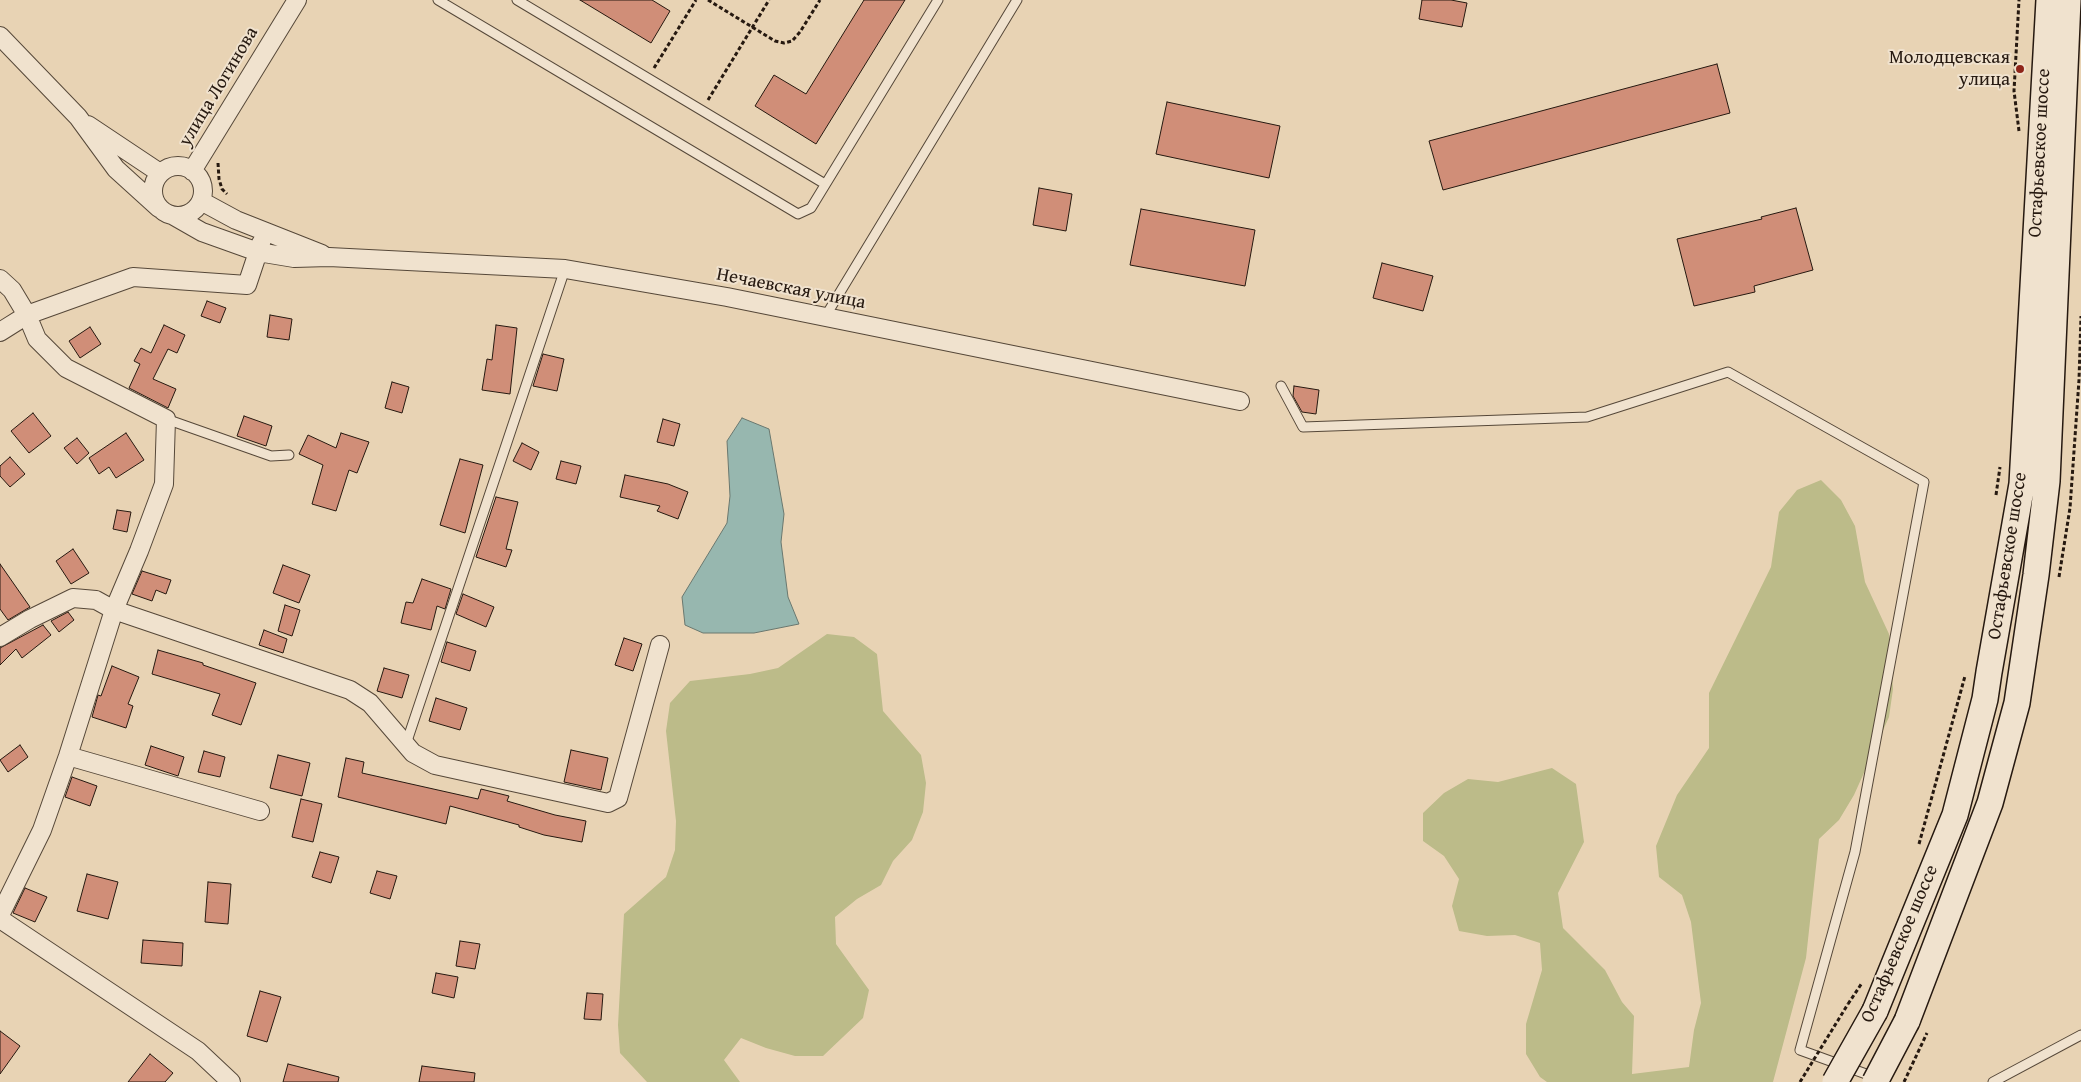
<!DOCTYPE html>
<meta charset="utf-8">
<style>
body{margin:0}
canvas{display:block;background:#e8d3b4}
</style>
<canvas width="2081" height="1082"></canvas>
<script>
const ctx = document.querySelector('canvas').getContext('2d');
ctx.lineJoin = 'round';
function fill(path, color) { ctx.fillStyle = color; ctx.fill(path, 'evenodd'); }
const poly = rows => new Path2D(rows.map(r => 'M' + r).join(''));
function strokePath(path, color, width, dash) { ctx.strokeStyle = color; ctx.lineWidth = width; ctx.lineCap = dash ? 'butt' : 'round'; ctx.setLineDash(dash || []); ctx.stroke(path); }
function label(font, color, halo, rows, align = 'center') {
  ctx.font = font + ' "Gentium Book Plus",serif'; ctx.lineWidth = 4; ctx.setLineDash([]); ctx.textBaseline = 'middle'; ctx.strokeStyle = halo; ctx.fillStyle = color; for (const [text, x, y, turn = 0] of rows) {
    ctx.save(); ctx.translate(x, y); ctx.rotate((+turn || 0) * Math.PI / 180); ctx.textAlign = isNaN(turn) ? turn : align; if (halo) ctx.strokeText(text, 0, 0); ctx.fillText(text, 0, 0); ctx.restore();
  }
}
fill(poly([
 [1821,480,1841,500,1855,526,1865,582,1889,634,1893,689,1889,717,1854,795,1839,820,1819,839,1806,958,1773,1082,1547,1082,1540,1077,1526,1054,1526,1024,1542,970,1540,943,1515,935,1487,936,1459,931,1452,906,1459,879,1444,856,1423,841,1423,813,1444,793,1468,779,1498,782,1552,768,1576,784,1584,842,1558,893,1563,928,1605,970,1622,1002,1634,1016,1632,1074,1689,1067,1694,1030,1701,1003,1691,922,1682,895,1659,877,1656,846,1677,795,1709,748,1709,693,1771,567,1779,512,1797,490],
 [827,634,854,637,877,654,883,711,921,755,926,783,923,812,912,840,893,861,881,885,857,899,835,917,836,944,869,990,863,1018,823,1056,795,1056,766,1048,741,1038,724,1060,740,1082,647,1082,620,1053,618,1025,624,914,666,877,675,850,676,821,666,731,670,703,690,681,750,674,778,668]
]), '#bcbb89');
const water = poly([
 [742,418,769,429,784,514,781,542,788,597,799,624,754,633,703,633,685,625,682,597,727,523,730,496,727,441,742,418]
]);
fill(water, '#97b7af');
strokePath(water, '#6a786f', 1);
const building = poly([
 [580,0,652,0,670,11,651,43,580,0],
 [864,0,905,0,816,144,755,106,774,75,806,94,864,0],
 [1422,0,1451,0,1467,3,1462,27,1419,19,1422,0],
 [1717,64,1730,113,1443,190,1429,141,1717,64],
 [1167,102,1280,126,1269,178,1156,154,1167,102],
 [1039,188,1072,194,1066,231,1033,225,1039,188],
 [1796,208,1813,270,1754,286,1755,292,1694,306,1677,239,1762,219,1761,217,1796,208],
 [1141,209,1255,230,1245,286,1130,265,1141,209],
 [1382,263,1433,276,1423,311,1373,298,1382,263],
 [207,301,226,308,220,323,201,316,207,301],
 [270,315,292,319,289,340,267,337,270,315],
 [164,325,185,335,177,353,168,349,153,379,176,389,168,408,129,388,140,364,134,361,141,348,151,353,164,325],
 [496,325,517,328,510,394,482,390,487,359,492,360,496,325],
 [90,327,101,344,80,358,69,341,90,327],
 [543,354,564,359,557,391,533,386,543,354],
 [392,382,409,387,402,413,385,408,392,382],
 [1294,386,1319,390,1316,414,1302,412,1293,396,1294,386],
 [33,413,51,436,29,453,11,431,33,413],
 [244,416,272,426,266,446,237,436,244,416],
 [663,419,680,424,674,446,657,442,663,419],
 [126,433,144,460,116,478,109,467,99,474,89,458,126,433],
 [341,433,369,442,357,473,349,470,336,511,312,504,323,465,299,454,308,435,336,448,341,433],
 [77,438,89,453,77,464,64,448,77,438],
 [522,443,539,452,531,470,513,461,522,443],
 [10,457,25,474,10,487,0,476,0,466,10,457],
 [460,459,483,465,465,533,440,525,460,459],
 [561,461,581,466,576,484,556,479,561,461],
 [625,475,668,484,688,492,678,519,657,511,660,506,620,497,625,475],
 [496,497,518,502,506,549,512,550,506,567,476,557,496,497],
 [117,510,131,512,127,532,113,529,117,510],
 [73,549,89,573,71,584,56,561,73,549],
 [0,564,30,607,8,620,0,609,0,564],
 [283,565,310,575,299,603,273,593,283,565],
 [142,571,171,580,166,594,156,590,152,601,132,594,142,571],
 [422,579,451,589,445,609,437,606,431,630,401,623,406,602,413,603,422,579],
 [463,594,494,607,486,627,456,614,463,594],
 [285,605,300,610,292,636,278,631,285,605],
 [68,612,74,620,59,632,51,621,68,612],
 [43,625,51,635,22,658,16,649,0,665,0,648,43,625],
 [264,630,287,639,283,653,259,645,264,630],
 [624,638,642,644,633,671,615,665,624,638],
 [447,642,476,651,470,671,441,662,447,642],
 [158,650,203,663,203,665,256,683,241,725,212,715,220,694,152,674,158,650],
 [112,666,139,677,128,704,133,706,126,728,92,717,98,695,101,696,112,666],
 [384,668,409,675,402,698,377,691,384,668],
 [436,698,467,708,460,730,429,721,436,698],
 [20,745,28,757,8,772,0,760,20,745],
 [151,746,184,757,178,776,145,765,151,746],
 [571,750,608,758,601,790,564,782,571,750],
 [204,751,225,757,220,777,198,772,204,751],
 [278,755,310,763,302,796,270,788,278,755],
 [346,758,364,762,362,773,478,799,481,789,509,796,507,801,555,815,586,821,582,842,544,835,519,827,519,825,450,806,446,824,338,797,346,758],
 [72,777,97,786,90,806,65,797,72,777],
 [301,799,322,804,313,842,292,837,301,799],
 [320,852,339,857,331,883,312,877,320,852],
 [377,871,397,876,390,899,370,893,377,871],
 [87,874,118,882,108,919,77,911,87,874],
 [208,882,231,884,228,924,205,922,208,882],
 [25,888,47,897,35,922,13,913,25,888],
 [143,940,183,943,182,966,141,963,143,940],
 [460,941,480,944,475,969,456,966,460,941],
 [436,973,458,977,454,998,432,993,436,973],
 [260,991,281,997,267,1042,247,1036,260,991],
 [587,993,603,994,601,1020,584,1019,587,993],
 [0,1031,20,1046,0,1074,0,1031],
 [150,1054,173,1073,165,1082,128,1082,150,1054],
 [288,1064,339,1077,338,1082,283,1082,288,1064],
 [422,1066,475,1073,474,1082,419,1082,422,1066]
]);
fill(building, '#d08e78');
strokePath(building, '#261910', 1);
const lane = poly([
 [438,0,798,214,811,208,938,0],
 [517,0,825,184],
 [825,317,1017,0],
 [1281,386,1303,427,1587,417,1728,372,1924,482,1855,852,1800,1050,1877,1078],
 [166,419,271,456,289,455],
 [406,744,565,269],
 [1993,1082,2081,1035]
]);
const street = poly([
 [0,36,78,117,116,169,159,208],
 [88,125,160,173],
 '153 191a25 25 0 1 1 50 0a25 25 0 1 1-50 0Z',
 [192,171,297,0],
 [201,201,236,220,322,254],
 [174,216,202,232,258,252,294,258,329,257,565,269,727,297,1240,401],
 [0,279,12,290,27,315,37,339,66,368,166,419,164,484,139,551,114,610,96,600,73,598,30,619,0,637],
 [0,332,27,315,133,277,247,285,261,243],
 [68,756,260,811],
 [0,915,42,830,68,756,114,610,350,690,370,703,413,753,435,765,608,803,618,798,660,645],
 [0,919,198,1051,231,1082]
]);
const secondary = poly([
 [1875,1011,1955,815,1985,699,1989,672,2022,484,2049,0],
 [1907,1021,1990,803,2017,703,2036,575,2047,481,2068,0]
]);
strokePath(lane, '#564839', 11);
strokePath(street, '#564839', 20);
strokePath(secondary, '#261910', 28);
strokePath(poly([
 [708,0,775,41,784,43,792,41,800,32,820,0],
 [654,68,696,0],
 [708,100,769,0],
 [2019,131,2014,91,2019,0],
 [218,163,219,179,222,189,227,194],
 [1996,495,2000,467],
 [2059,577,2070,508,2079,380,2081,316],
 [1919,844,1965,676],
 [1848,1004,1862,983],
 [1904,1082,1927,1033]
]), '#261910', 3, [4, 2.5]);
strokePath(lane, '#f0e2ce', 9);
strokePath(street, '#f0e2ce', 18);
strokePath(secondary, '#f0e2ce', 25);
const secondaryBridge = poly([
 [1835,1082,1875,1011],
 [1875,1082,1907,1021]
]);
strokePath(secondaryBridge, '#261910', 28, []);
strokePath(poly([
 [1800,1082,1848,1004]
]), '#261910', 3, [4, 2.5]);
strokePath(secondaryBridge, '#f0e2ce', 25);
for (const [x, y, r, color] of [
 [2020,69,5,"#8f2418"]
]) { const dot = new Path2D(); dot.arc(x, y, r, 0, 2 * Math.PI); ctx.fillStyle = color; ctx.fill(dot); strokePath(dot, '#f0e2ce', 2); }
label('19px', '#261910', '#f0e2ce', [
 ["Молодцевская",2010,58],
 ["улица",2010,80]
], 'right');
label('19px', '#261910', '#f0e2ce', [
 ["улица Логинова",219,87,-59],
 ["Остафьевское шоссе",2040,153,-87],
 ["Нечаевская улица",791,289,11],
 ["Остафьевское шоссе",2008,556,-81],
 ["Остафьевское шоссе",1900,944,-67]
]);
</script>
